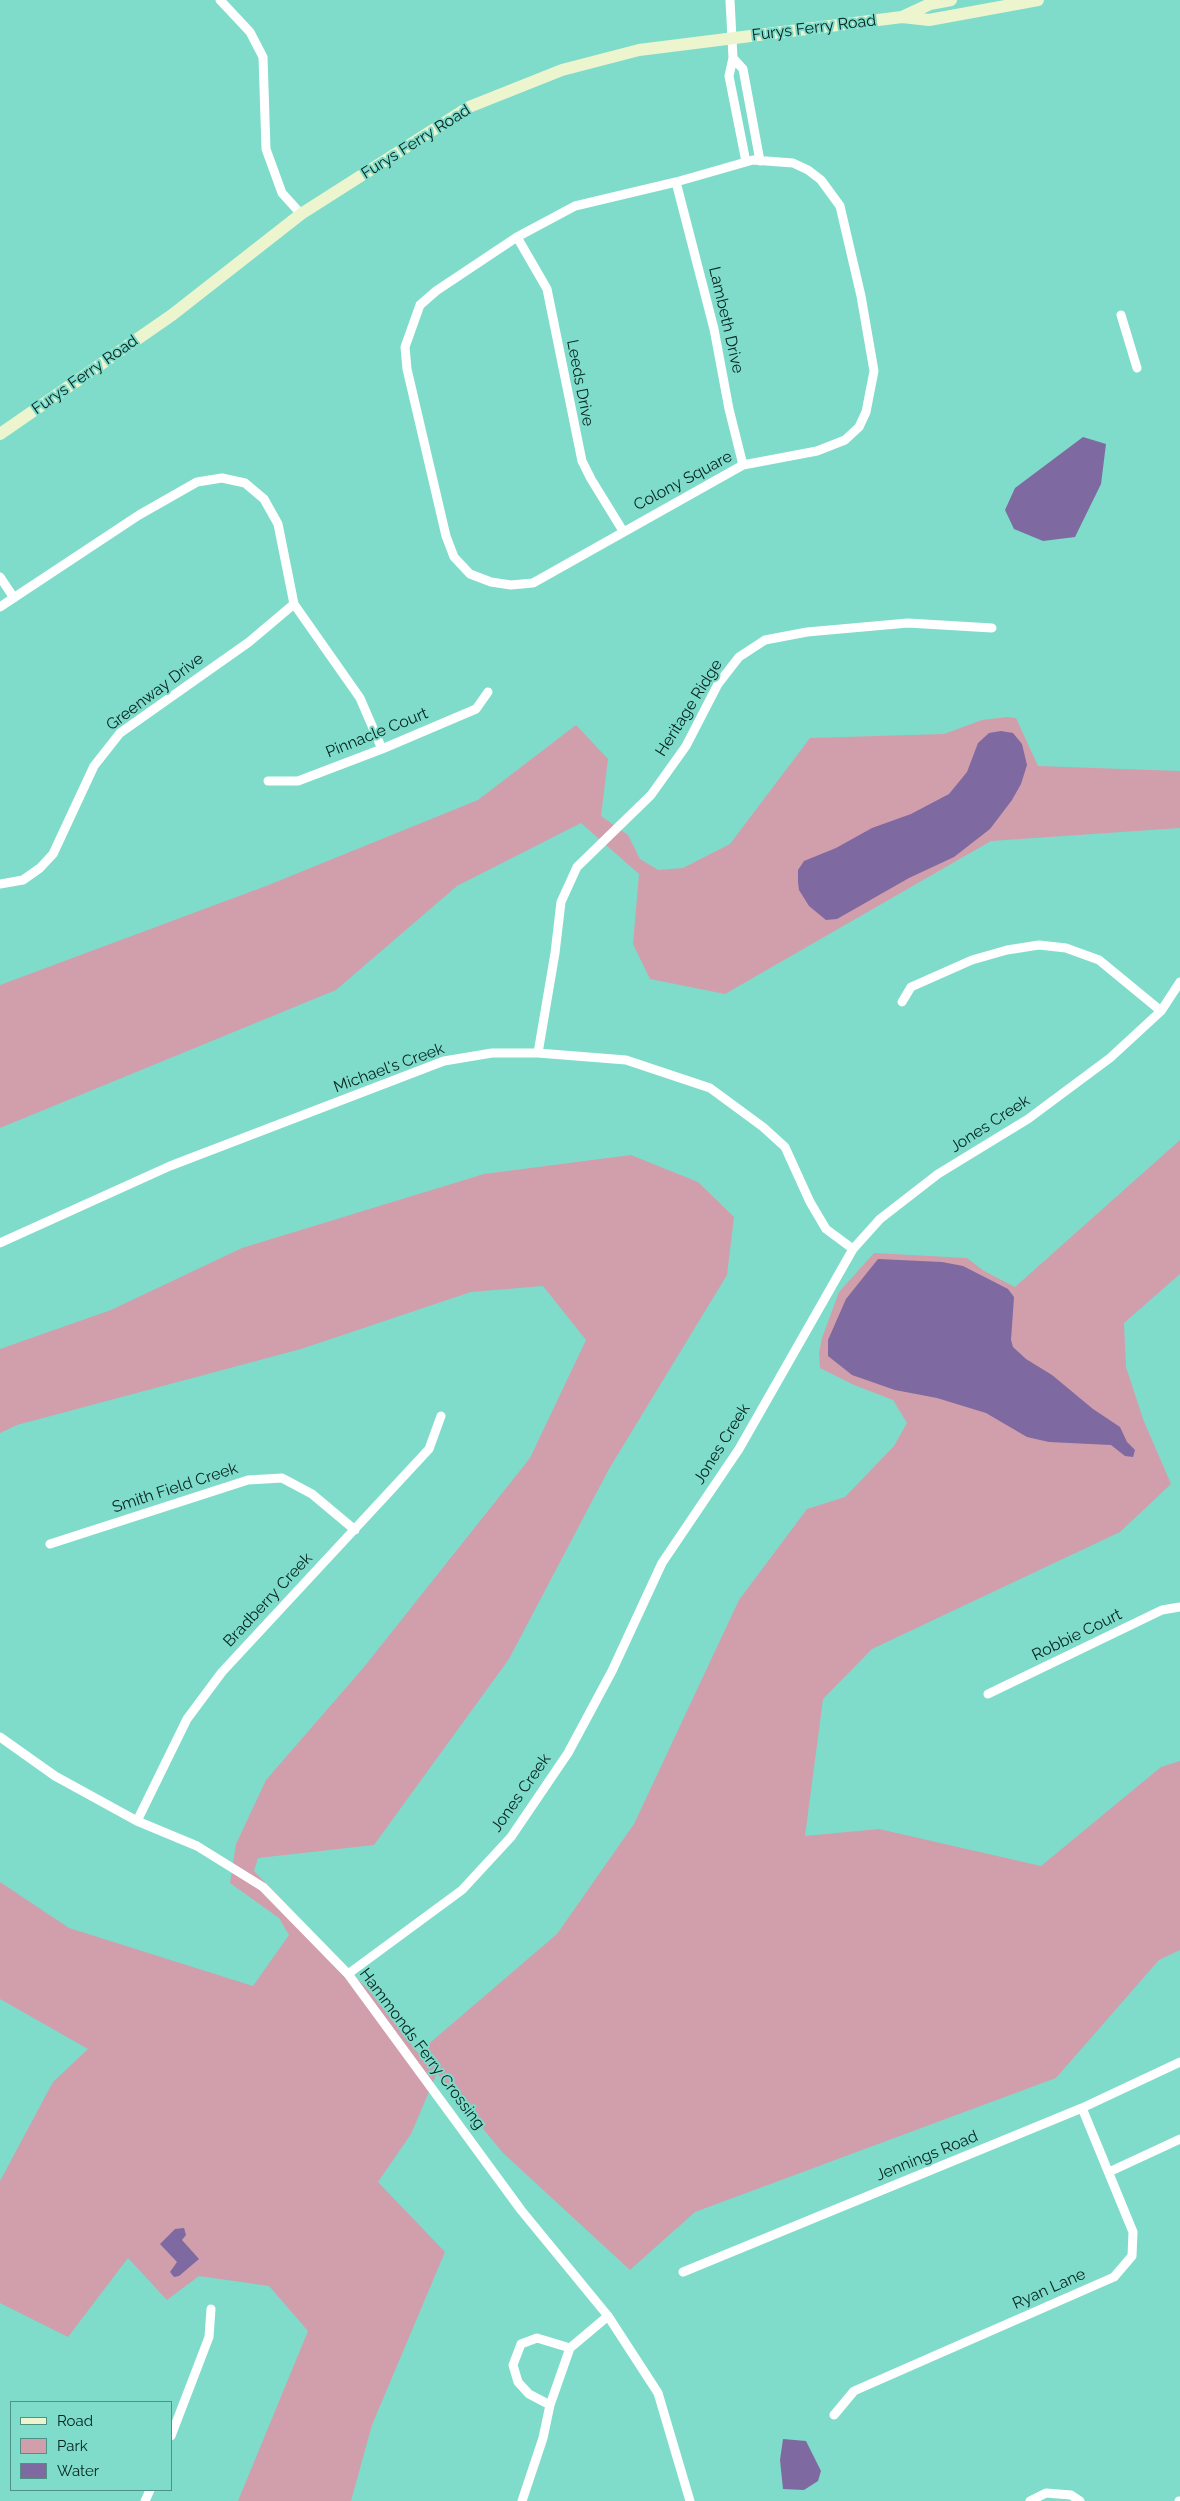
<!DOCTYPE html>
<style>
body{margin:0}
#map{position:relative;width:1180px;height:2501px;overflow:hidden;background:#7fdccb;font-family:Raleway,sans-serif}
canvas{display:block}
.legend{position:absolute;left:10px;top:2401px;width:162px;height:90px;box-sizing:border-box;background:#7fdccb;border:1px solid #4e9285;margin:0;padding:6px 9px;list-style:none;font-size:15px;color:#04221d}
.legend li{display:flex;align-items:center;gap:10px;height:25px}
.legend b{width:25px;border:1px solid #4e9285}
</style>
<div id="map">
<canvas width="1180" height="2501"></canvas>
<ul class="legend">
<li><b style="height:6px;background:#edf5cf"></b>Road</li>
<li><b style="height:14px;background:#d19eac"></b>Park</li>
<li><b style="height:14px;background:#7e69a1"></b>Water</li>
</ul>
</div>
<script>
const ctx = document.querySelector('canvas').getContext('2d');
ctx.lineJoin = 'round';
function fill(path, color) { ctx.fillStyle = color; ctx.fill(path, 'evenodd'); }
const poly = rows => new Path2D(rows.map(r => 'M' + r).join(''));
function strokePath(path, color, width, dash) { ctx.strokeStyle = color; ctx.lineWidth = width; ctx.lineCap = dash ? 'butt' : 'round'; ctx.setLineDash(dash || []); ctx.stroke(path); }
function label(font, color, halo, rows, align = 'center') {
  ctx.font = font + ' Raleway,sans-serif'; ctx.lineWidth = 4; ctx.setLineDash([]); ctx.textBaseline = 'middle'; ctx.strokeStyle = halo; ctx.fillStyle = color; for (const [text, x, y, turn = 0] of rows) {
    ctx.save(); ctx.translate(x, y); ctx.rotate((+turn || 0) * Math.PI / 180); ctx.textAlign = isNaN(turn) ? turn : align; if (halo) ctx.strokeText(text, 0, 0); ctx.fillText(text, 0, 0); ctx.restore();
  }
}
fill(poly([
 [1007,717,1016,718,1038,766,1180,771,1180,828,991,841,725,994,650,979,633,944,639,874,581,823,457,886,336,990,0,1128,0,985,266,886,478,800,576,725,608,759,601,816,628,835,640,859,658,870,683,868,730,844,810,738,944,734,982,720],
 [1180,1140,1180,1274,1124,1323,1126,1367,1143,1419,1171,1484,1120,1532,872,1649,823,1699,805,1836,879,1829,1041,1866,1161,1767,1180,1761,1180,1950,1159,1960,1056,2078,695,2212,630,2270,503,2153,437,2073,411,2134,378,2182,445,2252,372,2425,351,2501,238,2501,308,2331,269,2286,199,2276,167,2300,128,2258,68,2337,0,2303,0,2181,53,2082,88,2049,0,1999,0,1882,69,1928,253,1986,289,1935,279,1918,230,1883,236,1844,266,1780,364,1667,530,1458,586,1340,543,1286,471,1292,301,1349,17,1425,0,1433,0,1349,111,1310,242,1248,484,1174,631,1155,698,1182,734,1217,727,1275,609,1469,509,1659,374,1845,258,1858,254,1871,371,1993,418,2053,557,1934,634,1824,739,1600,807,1509,845,1497,894,1446,907,1423,893,1400,854,1385,820,1368,819,1353,822,1338,839,1292,874,1253,967,1258,984,1271,1015,1287]
]), '#d19eac');
fill(poly([
 [1083,437,1106,444,1101,484,1075,537,1043,541,1014,529,1005,510,1015,488],
 [1001,731,1013,733,1022,744,1027,765,1021,784,1012,800,990,829,954,857,909,878,837,919,826,920,809,906,799,890,798,882,798,870,804,861,836,848,872,828,911,814,949,794,967,772,978,743,989,733],
 [878,1259,942,1262,963,1266,1008,1289,1014,1297,1011,1340,1013,1347,1026,1359,1052,1375,1093,1409,1120,1427,1127,1442,1135,1450,1133,1457,1125,1456,1111,1445,1049,1442,1027,1437,986,1413,937,1398,895,1390,852,1375,828,1356,828,1340,846,1299],
 [184,2228,186,2235,182,2240,199,2259,179,2276,174,2277,170,2272,177,2262,160,2244,175,2229],
 [783,2439,806,2441,821,2471,818,2481,804,2490,783,2489,780,2460]
]), '#7e69a1');
strokePath(poly([
 [220,0,250,32,263,57,266,149,282,193,301,214],
 [730,0,733,58,729,76,746,162],
 [733,58,743,69,760,161],
 [753,160,793,163,808,170,821,180,840,206,861,296,874,371,866,412,859,427,845,440,817,451,743,465,533,583,511,585,491,582,470,574,454,557,446,536,407,369,405,347,420,305,436,291,517,237,575,206,676,182,753,160],
 [676,182,714,329,729,409,743,465],
 [517,237,547,289,582,461,591,479,623,531],
 [1121,315,1137,368],
 [0,577,14,598],
 [294,604,360,698,382,749],
 [0,607,139,515,197,482,222,478,245,483,264,499,278,524,294,604,249,642,120,733,94,766,53,854,40,868,23,880,0,884],
 [268,781,298,781,382,749,476,709,488,692],
 [902,1002,911,987,972,960,1007,950,1039,945,1066,948,1099,960,1161,1011],
 [538,1053,555,953,561,902,577,867,651,795,686,746,718,684,739,657,765,640,807,632,908,623,992,628],
 [0,1243,170,1166,444,1061,492,1053,538,1053,626,1060,710,1088,763,1127,785,1147,810,1202,826,1229,853,1249],
 [50,1544,248,1480,282,1478,312,1494,355,1530],
 [988,1694,1162,1610,1180,1607],
 [0,1737,55,1776,137,1821,197,1846,263,1887,348,1974,521,2210,608,2316,658,2393,690,2501],
 [137,1821,187,1719,222,1672,429,1449,441,1416],
 [348,1974,462,1890,511,1837,568,1753,612,1671,662,1563,739,1449,853,1249,880,1219,938,1174,1028,1119,1110,1058,1161,1011,1180,982],
 [1109,2172,1180,2139],
 [683,2272,1082,2108,1180,2062],
 [550,2405,529,2394,518,2382,513,2365,521,2344,537,2338,570,2348],
 [834,2415,854,2391,1114,2277,1132,2256,1133,2232,1082,2108],
 [171,2436,209,2337,211,2309],
 [145,2501,150,2490],
 [522,2501,543,2438,550,2405,570,2348,608,2316],
 [1030,2501,1046,2493,1071,2495,1080,2501],
 [1179,2501,1180,2501]
]), '#fff', 9);
strokePath(poly([
 [902,17,930,4,951,0],
 [0,434,172,315,301,214,469,107,562,70,639,50,902,17,929,20,1038,0]
]), '#edf5cf', 12);
label('16px', '#04221d', '#7fdccb', [
 ["Furys Ferry Road",814,28,-7],
 ["Furys Ferry Road",416,142,-32],
 ["Lambeth Drive",726,320,77],
 ["Furys Ferry Road",85,375,-35],
 ["Leeds Drive",580,383,79],
 ["Colony Square",683,481,-28],
 ["Greenway Drive",155,692,-37],
 ["Heritage Ridge",689,708,-58],
 ["Pinnacle Court",377,733,-22],
 ["Michael's Creek",389,1068,-20],
 ["Jones Creek",990,1124,-33],
 ["Jones Creek",722,1444,-58],
 ["Smith Field Creek",175,1488,-18],
 ["Bradberry Creek",268,1600,-47],
 ["Robbie Court",1077,1635,-26],
 ["Jones Creek",521,1793,-55],
 ["Hammonds Ferry Crossing",422,2049,53],
 ["Jennings Road",927,2156,-22],
 ["Ryan Lane",1049,2289,-24]
]);
</script>
